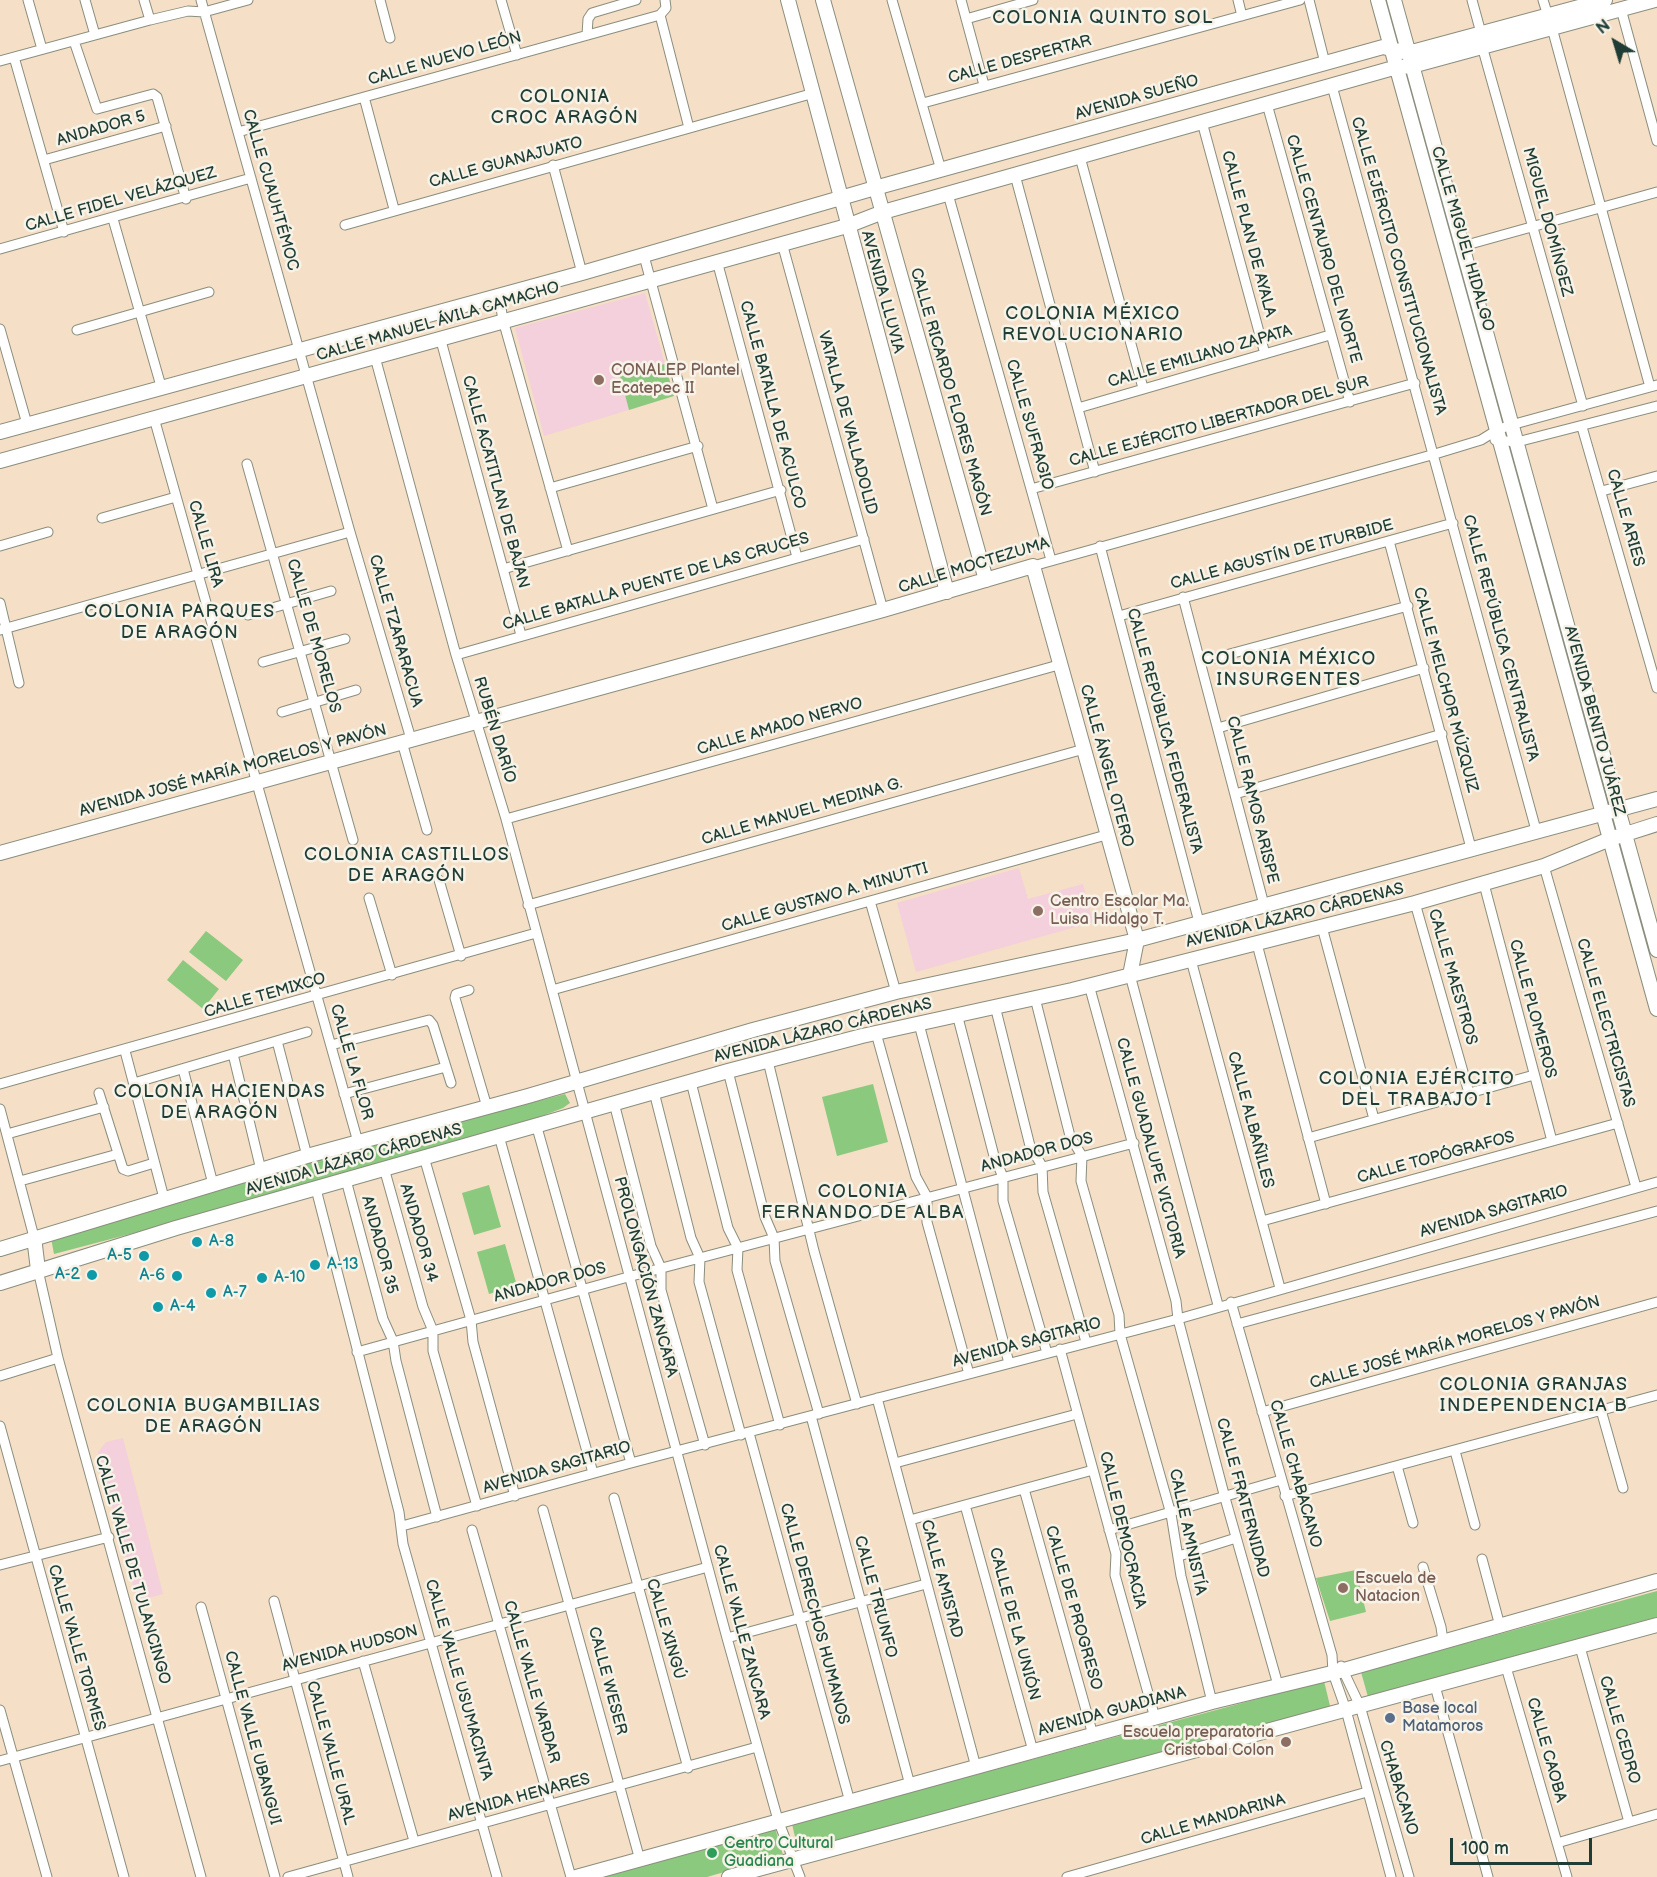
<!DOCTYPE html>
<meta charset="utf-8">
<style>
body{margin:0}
#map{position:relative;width:1657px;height:1877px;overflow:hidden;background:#f5dfc6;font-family:"Balsamiq Sans",sans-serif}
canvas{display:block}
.north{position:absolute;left:1585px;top:12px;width:60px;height:60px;-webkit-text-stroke:4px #f7f3e8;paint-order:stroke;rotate:322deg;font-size:16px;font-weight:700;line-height:24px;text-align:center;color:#1f3d34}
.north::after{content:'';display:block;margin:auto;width:21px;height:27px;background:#1f3d34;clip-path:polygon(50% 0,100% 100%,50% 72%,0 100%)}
.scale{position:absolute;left:1450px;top:1838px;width:142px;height:27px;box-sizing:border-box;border:3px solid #1f3d34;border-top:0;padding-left:8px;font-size:18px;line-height:21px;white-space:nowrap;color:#1f3d34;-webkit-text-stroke:4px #f7f3e8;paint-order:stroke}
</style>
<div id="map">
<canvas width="1657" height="1877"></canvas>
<div class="north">N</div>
<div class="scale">100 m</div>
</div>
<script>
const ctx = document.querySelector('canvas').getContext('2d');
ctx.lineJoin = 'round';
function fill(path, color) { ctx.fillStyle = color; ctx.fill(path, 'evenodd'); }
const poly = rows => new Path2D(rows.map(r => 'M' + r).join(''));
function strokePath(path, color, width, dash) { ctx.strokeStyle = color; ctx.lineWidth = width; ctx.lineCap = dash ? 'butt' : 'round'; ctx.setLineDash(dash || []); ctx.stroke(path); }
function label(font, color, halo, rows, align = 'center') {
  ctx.font = font + ' "Balsamiq Sans",sans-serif'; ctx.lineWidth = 5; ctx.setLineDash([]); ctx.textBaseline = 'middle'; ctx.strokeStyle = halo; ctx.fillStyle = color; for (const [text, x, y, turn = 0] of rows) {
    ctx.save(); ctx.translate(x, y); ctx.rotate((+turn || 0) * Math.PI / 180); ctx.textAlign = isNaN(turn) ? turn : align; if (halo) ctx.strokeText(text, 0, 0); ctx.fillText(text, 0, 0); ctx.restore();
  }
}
fill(poly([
 [645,293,674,396,544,436,515,328],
 [1019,868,1028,899,1083,884,1093,922,916,972,897,903],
 [123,1438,163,1594,137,1601,98,1452,106,1442]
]), '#f4cfdc');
fill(poly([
 [665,364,674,396,629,410,620,376],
 [206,931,243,960,226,981,189,952],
 [183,960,219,989,203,1009,167,980],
 [873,1084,888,1142,837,1156,822,1097],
 [565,1094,570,1103,563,1108,521,1124,225,1209,54,1254,51,1238,354,1149],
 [489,1185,501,1227,474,1235,462,1193],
 [505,1244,517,1286,489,1294,477,1252],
 [1356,1570,1366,1612,1330,1621,1316,1578],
 [1657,1591,1657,1617,1368,1697,1361,1672],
 [1324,1681,1331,1710,799,1854,792,1824],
 [775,1828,783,1855,707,1877,597,1877]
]), '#8bc97e');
const street = poly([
 [28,0,42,49],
 [85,0,95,35],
 [144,0,150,20],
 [201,0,350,532,411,739],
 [380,0,390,38],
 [501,0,517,55],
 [892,0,941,170],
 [961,0,984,85],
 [1238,0,1242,16],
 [1309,0,1325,63],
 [1472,0,1481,33],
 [1543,0,1548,16],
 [1621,9,1657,141],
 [660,15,689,128],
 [660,15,666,8,665,0],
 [966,19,1033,0],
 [1552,28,1650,387],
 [587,35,588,19,592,13,636,0],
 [74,41,97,109,153,94,157,97,186,199],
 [1482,46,1583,406],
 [14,57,64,232],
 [0,61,150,20,188,11,204,12,248,0],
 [1332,86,1536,830],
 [364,97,394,209],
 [923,103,1300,0],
 [1267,104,1350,402],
 [1202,122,1265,354],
 [238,132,660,15],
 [1080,157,1143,388],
 [44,160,166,126],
 [553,165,582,273],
 [1015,175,1095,472],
 [948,194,1051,560],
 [113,219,161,386],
 [345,225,814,93],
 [782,243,883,610],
 [1463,246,1657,192],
 [0,249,251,178],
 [644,256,713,509],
 [717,261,797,557],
 [499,296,503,320,568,551],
 [0,329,27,424],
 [77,330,209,292],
 [440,337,521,635],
 [375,357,456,655,506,819,727,1638,778,1820,800,1877],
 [1078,408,1330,335],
 [154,418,358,1142],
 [1582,427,1657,688],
 [1495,440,1517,442,1657,406],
 [247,464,353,840],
 [550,488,698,446],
 [1031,489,1415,383],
 [1602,491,1657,476],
 [102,518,176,497],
 [1389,541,1471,848],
 [0,546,48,532],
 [1100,546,1199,922],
 [1033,566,1435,454,1481,440,1497,430,1511,425,1657,385],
 [503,569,781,490],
 [1183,597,1264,905],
 [0,603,19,683],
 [248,615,331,591],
 [1119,616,1453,523],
 [0,630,350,532],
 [456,655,864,539],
 [263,662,345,639],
 [1200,662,1408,606],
 [282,712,356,690],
 [1218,728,1424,668],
 [402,742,427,830],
 [1235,794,1442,734],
 [506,819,1062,664],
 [1544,866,1636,1187],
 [439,880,461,956],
 [1484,884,1552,1141],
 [369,898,392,975],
 [870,901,896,992],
 [1415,903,1469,1093],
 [528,905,1084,749],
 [1322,927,1374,1119],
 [1257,944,1326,1204],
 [1191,960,1280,1288],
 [1130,975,1218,1305],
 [1089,985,1176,1301,1178,1319,1225,1498,1278,1685],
 [469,990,456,994,455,998,487,1107],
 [552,990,1106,835],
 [1035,998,1070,1136,1082,1156,1081,1181,1119,1315,1120,1334,1171,1514,1181,1576,1212,1702],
 [995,1006,1030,1146,1042,1166,1043,1192,1086,1342],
 [957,1014,994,1156,1003,1177,1003,1201,1047,1353],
 [919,1024,1009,1363],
 [876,1033,916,1177,927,1197,927,1222,969,1374],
 [277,1041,307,1156],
 [331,1045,429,1020,433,1025,451,1083],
 [125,1051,164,1198],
 [233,1054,261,1170],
 [768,1061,814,1251,857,1404],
 [183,1069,213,1184],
 [728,1071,765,1217,774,1238,775,1261,819,1414],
 [691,1082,728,1228,738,1248,737,1270,780,1425],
 [134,1083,307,1032],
 [0,1084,536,933],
 [654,1092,691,1238,700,1258,699,1282,741,1435],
 [99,1093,123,1169,128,1171,154,1163],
 [344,1094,446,1067],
 [614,1103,651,1246,661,1268,661,1290,705,1445],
 [0,1109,34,1237],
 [536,1124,631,1463],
 [7,1134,104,1107],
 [499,1136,593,1473],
 [1308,1138,1534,1075],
 [424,1157,471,1320,473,1342,515,1496],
 [384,1168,423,1307,433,1331,433,1351,477,1506],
 [346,1180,383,1319,393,1341,396,1361,437,1517],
 [20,1181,118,1154],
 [316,1189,399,1512,403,1544,497,1877],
 [1262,1221,1618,1123],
 [38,1270,58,1358,201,1877],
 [1231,1302,1332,1655,1333,1673,1346,1710,1391,1877],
 [1237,1324,1657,1211],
 [1060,1349,1116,1554,1115,1575,1155,1718],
 [357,1352,628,1277,1134,1143],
 [0,1376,58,1358],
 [877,1398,976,1767],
 [1601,1410,1623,1488],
 [1262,1412,1657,1302],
 [811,1416,910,1785],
 [0,1426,124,1877],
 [749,1433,850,1802],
 [1455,1451,1475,1525],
 [895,1463,1077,1414],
 [1397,1466,1413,1523],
 [1024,1489,1093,1735],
 [1285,1496,1657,1395],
 [614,1498,688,1768],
 [965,1505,1033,1751],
 [543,1510,640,1860],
 [910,1520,1093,1470],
 [402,1526,631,1463,1178,1319,1657,1182],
 [472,1530,571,1877],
 [1109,1530,1281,1480],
 [1179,1556,1236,1538],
 [1482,1559,1500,1626],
 [0,1565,109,1537],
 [1423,1567,1441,1627,1443,1641],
 [274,1601,348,1877],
 [201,1607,275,1877],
 [727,1638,926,1584],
 [1580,1647,1629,1822],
 [363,1661,414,1841],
 [1341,1666,1360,1706,1409,1877],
 [1506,1667,1567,1877],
 [1435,1686,1488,1877],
 [0,1710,47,1877],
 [0,1761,708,1567],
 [1557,1843,1657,1814],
 [288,1877,757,1747],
 [1067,1877,1367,1792]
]);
const secondary = poly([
 [788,0,947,592],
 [823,0,986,580],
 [1378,0,1657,1009],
 [1394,0,1657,950],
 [1408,53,1605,0],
 [0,432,582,273,875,188,1383,47,1408,53],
 [0,461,847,226,883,212,1397,67,1412,66,1655,0],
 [0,853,883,610,1033,566,1137,940,1130,975],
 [34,1237,38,1270],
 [0,1249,307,1156,528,1096,753,1030,896,992,1137,940,1657,799],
 [0,1283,176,1228,728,1071,862,1036,1072,990,1415,903,1544,866,1610,839,1657,824],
 [576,1877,1212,1702,1344,1670,1657,1581],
 [729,1877,1657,1625]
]);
strokePath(street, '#8a8e7d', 11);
strokePath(secondary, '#8a8e7d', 16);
strokePath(street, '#fff', 9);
strokePath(secondary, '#fff', 14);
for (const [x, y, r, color] of [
 [599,380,6,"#8d6e63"],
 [1038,911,6,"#8d6e63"],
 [197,1242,6,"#0f9aa8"],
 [144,1256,6,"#0f9aa8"],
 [315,1265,6,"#0f9aa8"],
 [92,1275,6,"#0f9aa8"],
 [177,1276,6,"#0f9aa8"],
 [262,1278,6,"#0f9aa8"],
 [211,1293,6,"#0f9aa8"],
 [158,1307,6,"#0f9aa8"],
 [1343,1588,6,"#8d6e63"],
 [1390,1718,6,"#5c6f8a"],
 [1286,1742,6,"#8d6e63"],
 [712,1853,6,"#2e9e5b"]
]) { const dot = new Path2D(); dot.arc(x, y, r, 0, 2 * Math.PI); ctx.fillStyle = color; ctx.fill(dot); strokePath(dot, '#f7f3e8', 2); }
label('16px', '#1f3d34', '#f7f3e8', [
 ["CALLE NUEVO LEÓN",445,59,-16],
 ["CALLE DESPERTAR",1020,60,-15],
 ["AVENIDA SUEÑO",1137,98,-16],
 ["ANDADOR 5",101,129,-16],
 ["CALLE GUANAJUATO",506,163,-15],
 ["CALLE CUAUHTÉMOC",270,190,74],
 ["CALLE FIDEL VELÁZQUEZ",121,200,-16],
 ["MIGUEL DOMÍNGEZ",1547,222,75],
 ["CALLE PLAN DE AYALA",1248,234,75],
 ["CALLE MIGUEL HIDALGO",1462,239,74],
 ["CALLE CENTAURO DEL NORTE",1323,249,74],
 ["CALLE EJÉRCITO CONSTITUCIONALISTA",1398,266,74],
 ["AVENIDA LLUVIA",882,292,75],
 ["CALLE MANUEL ÁVILA CAMACHO",438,322,-16],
 ["CALLE EMILIANO ZAPATA",1200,357,-16],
 ["CALLE RICARDO FLORES MAGÓN",950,392,74],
 ["CALLE BATALLA DE ACULCO",772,405,75],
 ["CALLE EJÉRCITO LIBERTADOR DEL SUR",1219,422,-15],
 ["VATALLA DE VALLADOLID",847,423,75],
 ["CALLE SUFRAGIO",1029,425,74],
 ["CALLE ACATITLAN DE BAJAN",495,482,75],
 ["CALLE ARIES",1625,518,74],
 ["CALLE LIRA",205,544,74],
 ["CALLE AGUSTÍN DE ITURBIDE",1282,555,-15],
 ["CALLE MOCTEZUMA",974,566,-17],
 ["CALLE BATALLA PUENTE DE LAS CRUCES",656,582,-16],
 ["CALLE TZARARACUA",395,631,74],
 ["CALLE DE MORELOS",313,636,74],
 ["CALLE REPÚBLICA CENTRALISTA",1500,638,75],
 ["CALLE MELCHOR MÚZQUIZ",1445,690,75],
 ["AVENIDA BENITO JUÁREZ",1594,721,75],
 ["CALLE AMADO NERVO",780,727,-16],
 ["RUBÉN DARÍO",494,730,73],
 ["CALLE REPÚBLICA FEDERALISTA",1164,731,75],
 ["CALLE ÁNGEL OTERO",1106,766,75],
 ["AVENIDA JOSÉ MARÍA MORELOS Y PAVÓN",233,771,-15],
 ["CALLE RAMOS ARISPE",1252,800,76],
 ["CALLE MANUEL MEDINA G.",802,812,-16],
 ["CALLE GUSTAVO A. MINUTTI",825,898,-16],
 ["AVENIDA LÁZARO CÁRDENAS",1295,916,-14],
 ["CALLE MAESTROS",1452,977,74],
 ["CALLE TEMIXCO",265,996,-16],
 ["CALLE PLOMEROS",1532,1009,75],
 ["CALLE ELECTRICISTAS",1605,1023,74],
 ["AVENIDA LÁZARO CÁRDENAS",823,1031,-14],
 ["CALLE LA FLOR",351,1062,74],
 ["CALLE ALBAÑILES",1250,1120,75],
 ["CALLE GUADALUPE VICTORIA",1150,1148,75],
 ["ANDADOR DOS",1037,1153,-15],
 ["CALLE TOPÓGRAFOS",1436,1158,-15],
 ["AVENIDA LÁZARO CÁRDENAS",354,1160,-16],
 ["AVENIDA SAGITARIO",1494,1212,-16],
 ["ANDADOR 34",418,1233,74],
 ["ANDADOR 35",379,1245,75],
 ["PROLONGACIÓN ZANCARA",645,1277,75],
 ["ANDADOR DOS",550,1283,-15],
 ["AVENIDA SAGITARIO",1027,1343,-15],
 ["CALLE JOSÉ MARÍA MORELOS Y PAVÓN",1455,1343,-16],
 ["AVENIDA SAGITARIO",557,1468,-16],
 ["CALLE CHABACANO",1295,1474,74],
 ["CALLE FRATERNIDAD",1242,1498,75],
 ["CALLE DEMOCRACIA",1122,1530,77],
 ["CALLE AMNISTÍA",1187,1532,78],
 ["CALLE VALLE DE TULANCINGO",132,1570,74],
 ["CALLE AMISTAD",941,1579,75],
 ["CALLE TRIUNFO",875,1597,75],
 ["CALLE DE PROGRESO",1073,1608,74],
 ["CALLE DERECHOS HUMANOS",814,1614,75],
 ["CALLE DE LA UNIÓN",1014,1624,75],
 ["CALLE XINGÚ",665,1629,74],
 ["CALLE VALLE ZANCARA",741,1632,75],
 ["CALLE VALLE TORMES",76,1648,74],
 ["AVENIDA HUDSON",350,1649,-15],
 ["CALLE VALLE USUMACINTA",458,1680,74],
 ["CALLE WESER",607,1681,75],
 ["CALLE VALLE VARDAR",531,1682,74],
 ["AVENIDA GUADIANA",1112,1712,-15],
 ["CALLE CEDRO",1619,1730,74],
 ["CALLE VALLE UBANGUI",252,1738,75],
 ["CALLE CAOBA",1546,1750,74],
 ["CALLE VALLE URAL",330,1753,75],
 ["CHABACANO",1398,1788,73],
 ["AVENIDA HENARES",519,1798,-15],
 ["CALLE MANDARINA",1213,1820,-16]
]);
label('16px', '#785e54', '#f7f3e8', [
 ["CONALEP Plantel",611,371],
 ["Ecatepec II",611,389],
 ["Centro Escolar Ma.",1050,902],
 ["Luisa Hidalgo T.",1050,920],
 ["Escuela de",1355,1579],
 ["Natacion",1355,1597],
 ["Escuela preparatoria",1274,1733,"right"],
 ["Cristobal Colon",1274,1751,"right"]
], 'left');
label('16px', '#0d838f', '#f7f3e8', [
 ["A-8",209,1242],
 ["A-5",132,1256,"right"],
 ["A-13",327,1265],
 ["A-2",80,1275,"right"],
 ["A-6",165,1276,"right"],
 ["A-10",274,1278],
 ["A-7",223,1293],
 ["A-4",170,1307]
], 'left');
label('16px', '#4e5e75', '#f7f3e8', [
 ["Base local",1402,1709],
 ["Matamoros",1402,1727]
], 'left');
label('16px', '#27864d', '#f7f3e8', [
 ["Centro Cultural",724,1844],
 ["Guadiana",724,1862]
], 'left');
ctx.letterSpacing = '1.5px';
label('18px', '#1f3d34', '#f7f3e8', [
 ["COLONIA QUINTO SOL",1103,18],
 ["COLONIA",565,97],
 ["CROC ARAGÓN",565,118],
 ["COLONIA MÉXICO",1093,314],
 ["REVOLUCIONARIO",1093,335],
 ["COLONIA PARQUES",180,612],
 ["DE ARAGÓN",180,633],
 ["COLONIA MÉXICO",1289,659],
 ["INSURGENTES",1289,680],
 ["COLONIA CASTILLOS",407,855],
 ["DE ARAGÓN",407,876],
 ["COLONIA EJÉRCITO",1417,1079],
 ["DEL TRABAJO I",1417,1100],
 ["COLONIA HACIENDAS",220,1092],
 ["DE ARAGÓN",220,1113],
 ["COLONIA",863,1192],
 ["FERNANDO DE ALBA",863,1213],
 ["COLONIA GRANJAS",1534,1385],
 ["INDEPENDENCIA B",1534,1406],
 ["COLONIA BUGAMBILIAS",204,1406],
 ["DE ARAGÓN",204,1427]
]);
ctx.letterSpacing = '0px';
</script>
